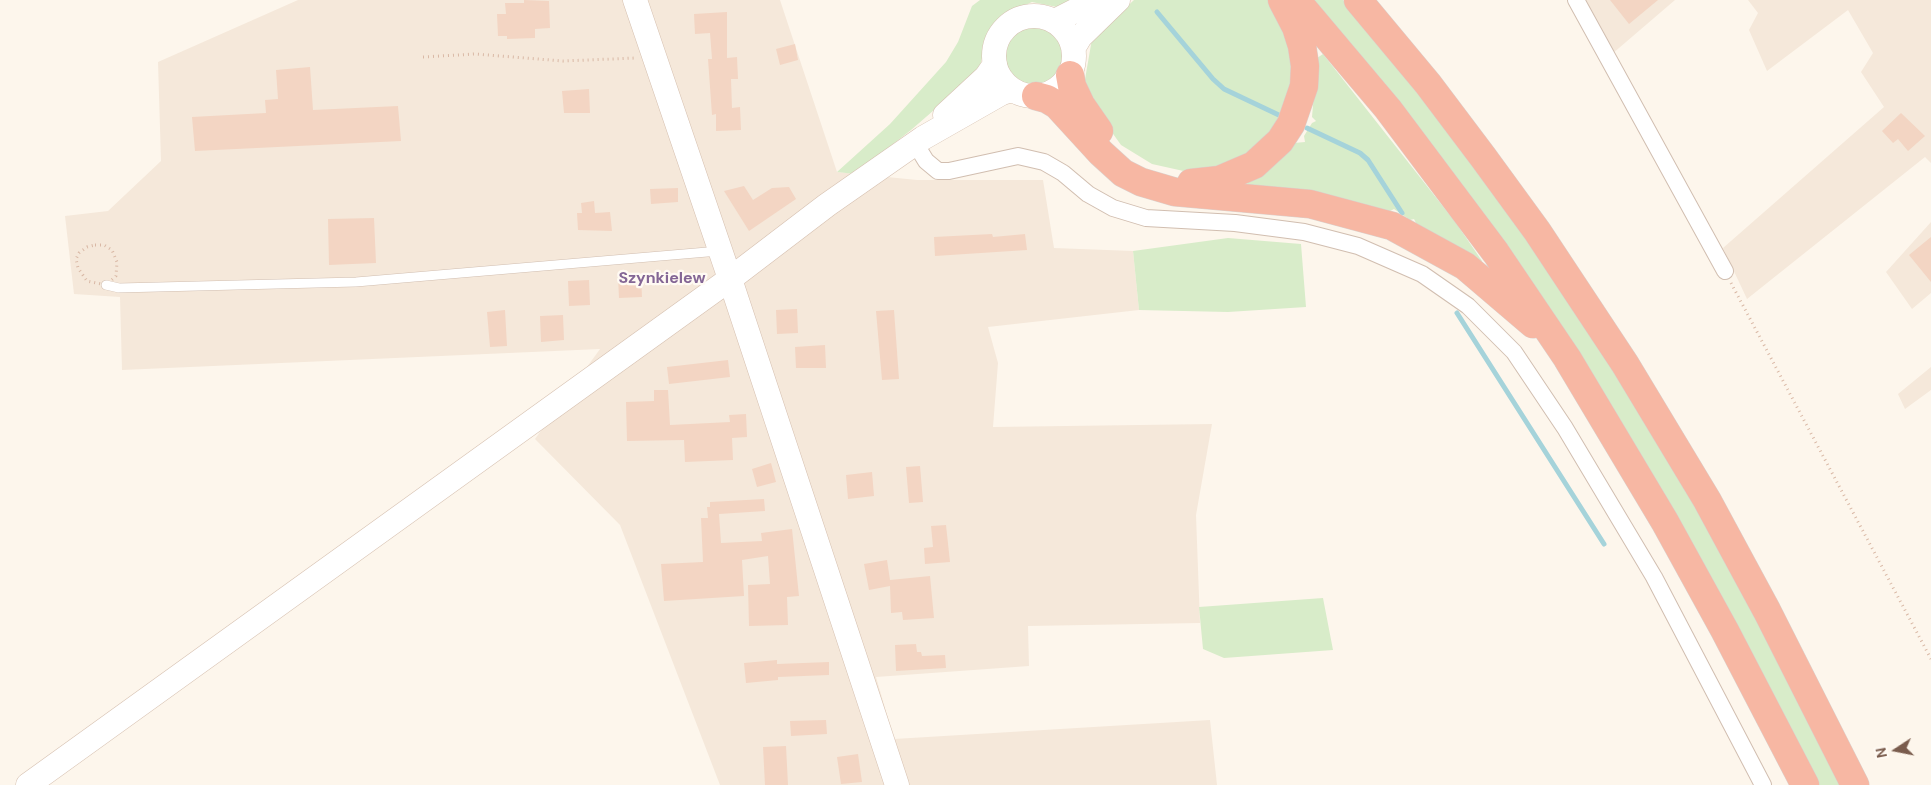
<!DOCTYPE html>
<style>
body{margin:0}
#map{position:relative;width:1931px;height:785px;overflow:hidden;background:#fdf6ec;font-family:"DM Sans",sans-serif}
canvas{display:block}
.north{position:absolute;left:1871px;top:725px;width:50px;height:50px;-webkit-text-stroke:4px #fffaf3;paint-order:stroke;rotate:259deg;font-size:14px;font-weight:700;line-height:20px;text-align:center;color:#7a5c4d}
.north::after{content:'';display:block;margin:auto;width:18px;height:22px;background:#7a5c4d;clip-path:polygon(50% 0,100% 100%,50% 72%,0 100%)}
</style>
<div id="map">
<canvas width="1931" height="785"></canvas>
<div class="north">N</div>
</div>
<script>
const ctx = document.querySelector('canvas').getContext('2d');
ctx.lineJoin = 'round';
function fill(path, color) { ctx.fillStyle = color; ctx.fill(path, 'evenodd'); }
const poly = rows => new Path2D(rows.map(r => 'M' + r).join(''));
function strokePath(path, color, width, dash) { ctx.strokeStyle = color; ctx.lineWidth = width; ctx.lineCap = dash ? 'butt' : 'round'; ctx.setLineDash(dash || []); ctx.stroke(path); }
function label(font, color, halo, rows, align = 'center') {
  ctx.font = font + ' "DM Sans",sans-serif'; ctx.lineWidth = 4.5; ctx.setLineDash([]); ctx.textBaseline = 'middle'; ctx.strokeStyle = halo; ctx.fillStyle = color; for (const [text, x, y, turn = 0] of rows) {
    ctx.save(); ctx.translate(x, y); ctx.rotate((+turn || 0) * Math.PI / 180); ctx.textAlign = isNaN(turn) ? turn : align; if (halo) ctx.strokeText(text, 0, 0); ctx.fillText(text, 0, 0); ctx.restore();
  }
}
fill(poly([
 [298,0,780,0,837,172,917,180,1043,180,1054,248,1133,251,1139,310,988,327,998,363,993,427,1212,424,1196,515,1200,623,1028,626,1029,666,876,677,894,739,1210,720,1217,785,720,785,620,525,535,439,600,349,122,370,120,297,74,294,65,216,108,211,161,161,158,62],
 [1578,0,1675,0,1612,54],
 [1748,0,1931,0,1931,163,1925,157,1747,299,1723,248,1884,107,1861,72,1873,53,1848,10,1767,71,1749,30,1758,13],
 [1931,222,1931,293,1912,309,1886,272],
 [1931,367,1931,390,1905,409,1898,394]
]), '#f5e8da');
fill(poly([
 [980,0,1076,0,1062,8,1032,2,1016,9,998,20,987,36,979,71,911,130,855,174,837,172,890,124,946,62,958,42,972,6],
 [1134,0,1270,0,1293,42,1289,104,1261,148,1216,171,1188,172,1152,164,1121,145,1096,110,1084,85,1092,39],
 [1311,0,1343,0,1357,15,1434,110,1574,304,1702,514,1842,785,1815,785,1730,615],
 '1003 56a30 30 0 1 1 60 0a30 30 0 1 1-60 0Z',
 [1323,54,1456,223,1482,261,1481,266,1418,227,1414,219,1410,220,1394,209,1388,212,1245,185,1280,160,1294,143,1305,142,1304,136,1312,123,1316,121,1312,117,1317,58],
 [1228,238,1301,244,1306,307,1228,312,1139,310,1133,251],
 [1323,598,1333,650,1224,658,1203,649,1199,607]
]), '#d8ecc9');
strokePath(poly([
 [1157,12,1213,79,1224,89,1283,117],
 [1307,128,1360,153,1368,160,1402,213],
 [1457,313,1604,544]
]), '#a5d3da', 5);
fill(poly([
 [524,0,549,1,550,28,535,29,535,38,507,39,507,36,498,36,497,14,506,14,505,3,524,3],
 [1610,0,1658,0,1629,24],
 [727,12,727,58,737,57,738,79,731,79,732,108,740,107,741,130,716,131,716,114,712,115,708,59,712,59,710,33,695,34,694,14],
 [795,44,798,60,780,65,776,49],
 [310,67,313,110,398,106,401,141,195,151,192,117,266,113,265,100,278,99,276,70],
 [589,89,590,113,564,113,562,91],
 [1901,113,1925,136,1908,151,1898,139,1893,143,1882,131],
 [744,186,753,200,772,188,789,187,796,199,749,231,724,191],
 [678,188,678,202,651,204,650,189],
 [594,201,595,213,610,212,612,231,578,230,577,213,582,213,581,203],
 [374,218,376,263,329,265,328,219],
 [992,234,993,237,1025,234,1027,250,935,256,934,237],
 [1931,237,1931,282,1909,255],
 [641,276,642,297,619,298,618,277],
 [589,280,590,305,569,306,568,281],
 [797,309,798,333,777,334,776,310],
 [505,310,507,346,490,347,487,312],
 [894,310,899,379,882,380,876,311],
 [563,315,564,340,541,342,540,316],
 [825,345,826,368,796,368,795,347],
 [728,360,730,377,669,384,667,367],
 [654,390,668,390,670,425,730,422,729,415,746,414,747,437,732,438,733,460,685,462,684,440,627,441,626,402,654,401],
 [771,463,776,482,757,487,752,469],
 [920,466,923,502,909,503,906,467],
 [872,472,874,496,848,499,846,475],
 [764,499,765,511,719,514,721,543,762,541,761,533,792,529,799,596,787,597,788,625,749,626,748,585,770,584,768,556,742,560,744,596,664,601,661,564,703,562,701,518,708,518,707,507,710,507,710,502],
 [946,525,950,562,925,564,924,548,933,547,931,526],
 [887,560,890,580,930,576,934,618,903,620,902,612,891,613,890,586,869,590,864,564],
 [916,644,917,652,921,652,922,656,945,655,946,668,896,671,895,645],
 [777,660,777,664,829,662,829,675,778,677,778,680,746,683,744,663],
 [826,720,827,734,791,736,790,721],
 [786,746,788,785,765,785,763,747],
 [858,754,862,782,841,784,837,757]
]), '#f3d5c3');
const lane = poly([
 [106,285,119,288,356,282,719,251]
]);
const street = poly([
 [1576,0,1725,271],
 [915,143,926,161,938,171,949,171,1018,156,1044,162,1063,173,1088,194,1113,208,1146,218,1235,223,1304,232,1358,246,1422,274,1468,306,1514,352,1565,428,1654,577,1763,785]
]);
const secondary = poly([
 [635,0,730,279,897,785],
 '994 56a40 40 0 1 1 80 0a40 40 0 1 1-80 0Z',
 [1055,21,1096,0],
 [1074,47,1080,37,1118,0],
 [945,115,986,77,995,64],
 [28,785,730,279,827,205,923,138,1002,93,1012,90]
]);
const highway = poly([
 [1296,0,1388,109,1496,253,1567,358,1665,522,1725,631,1805,785],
 [1358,0,1428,84,1483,157,1537,231,1625,364,1707,500,1767,611,1855,785],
 [1070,75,1072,86,1081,105,1099,131],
 [1036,96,1047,99,1057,105,1101,153,1123,173,1141,182,1175,192,1310,204,1392,226,1465,266,1533,324],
 [1191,183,1219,180,1254,165,1280,141,1291,124,1304,86,1305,66,1302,46,1296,27,1282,0]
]);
strokePath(lane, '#d1beb0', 10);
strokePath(street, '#d1beb0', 18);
strokePath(secondary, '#d6c0b0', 25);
strokePath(highway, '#dad1cd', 29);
strokePath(poly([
 [423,57,475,54,563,61,636,58],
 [95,245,104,245,112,250,117,262,116,276,106,285,87,281,78,268,76,259,79,253,87,247,95,245],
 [1731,283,1931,659]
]), '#d9b8a5', 3, [1, 4]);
strokePath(lane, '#fff', 9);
strokePath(street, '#fff', 16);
strokePath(secondary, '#fff', 24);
strokePath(highway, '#f7b7a3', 28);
label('bold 16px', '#846695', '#fffaf3', [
 ["Szynkielew",662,279]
]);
</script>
